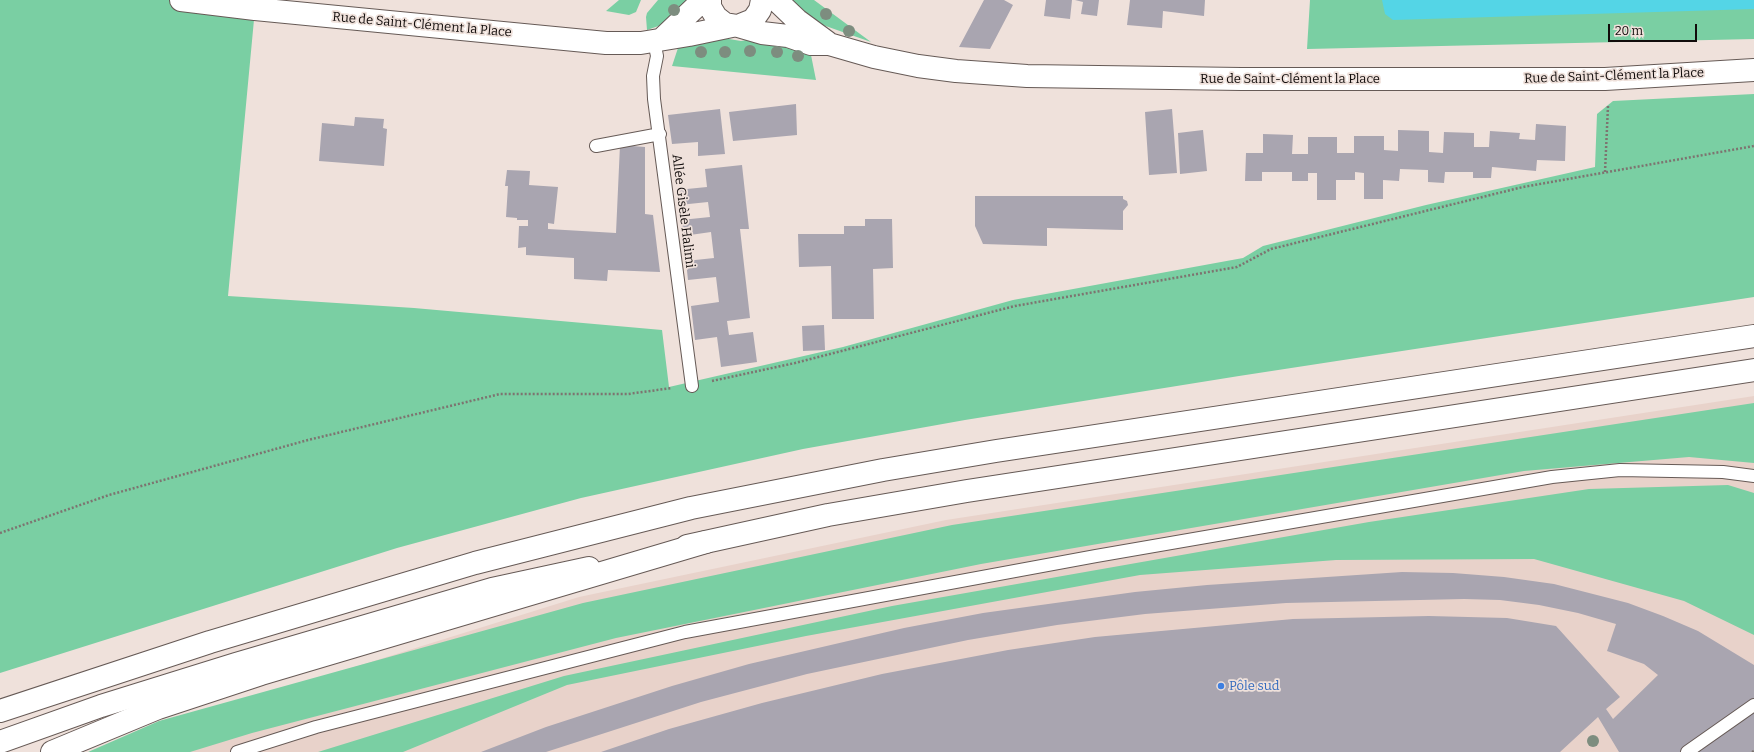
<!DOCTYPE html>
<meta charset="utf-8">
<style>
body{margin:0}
#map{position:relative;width:1754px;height:752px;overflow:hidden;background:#efe1db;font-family:Bitter,serif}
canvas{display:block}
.scale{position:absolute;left:1608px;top:24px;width:89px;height:18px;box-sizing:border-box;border:2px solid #110c0b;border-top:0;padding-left:5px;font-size:12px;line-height:14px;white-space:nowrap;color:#110c0b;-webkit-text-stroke:3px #efe1db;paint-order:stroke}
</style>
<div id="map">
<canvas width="1754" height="752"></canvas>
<div class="scale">20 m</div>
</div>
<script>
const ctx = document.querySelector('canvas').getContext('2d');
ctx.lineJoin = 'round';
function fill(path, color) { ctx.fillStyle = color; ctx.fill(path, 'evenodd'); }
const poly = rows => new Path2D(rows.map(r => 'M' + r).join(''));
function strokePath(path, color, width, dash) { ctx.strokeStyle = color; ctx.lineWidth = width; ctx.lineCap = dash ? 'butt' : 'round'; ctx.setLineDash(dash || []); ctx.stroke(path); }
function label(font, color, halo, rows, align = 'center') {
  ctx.font = font + ' Bitter,serif'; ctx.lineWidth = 3.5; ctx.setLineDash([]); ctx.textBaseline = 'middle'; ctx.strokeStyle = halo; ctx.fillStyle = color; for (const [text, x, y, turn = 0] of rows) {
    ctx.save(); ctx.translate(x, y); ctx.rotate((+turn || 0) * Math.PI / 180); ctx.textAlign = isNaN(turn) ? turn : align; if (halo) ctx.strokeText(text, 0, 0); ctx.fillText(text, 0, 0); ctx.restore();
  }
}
fill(poly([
 [1754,396,1754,752,105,752,159,728,579,597,946,520]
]), '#e8d2ca');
fill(poly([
 [0,0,181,0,255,9,228,296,414,308,662,330,669,387,843,347,1013,300,1243,258,1263,246,1426,205,1595,167,1597,114,1613,101,1754,94,1754,297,1239,376,965,420,803,449,581,498,397,548,0,673],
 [619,0,641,0,636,12,629,15,606,11],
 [658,0,690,0,667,23,647,30,646,17,647,13],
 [787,0,814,0,871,42,820,24],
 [1310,0,1754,0,1754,39,1307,49],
 [717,37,741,41,753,39,807,49,811,55,816,80,672,66,678,48],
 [1754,403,1754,463,1689,457,1524,471,981,564,616,638,252,733,190,752,88,752,159,721,583,603,952,525],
 [1728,485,1754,493,1754,635,1684,601,1534,559,1336,560,1140,575,806,636,567,685,403,752,318,752,564,676,892,606,1369,522,1589,489]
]), '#7acfa3');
fill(poly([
 [1382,0,1754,0,1754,9,1393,20,1385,14]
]), '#54d5e6');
fill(poly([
 [984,0,1004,0,1013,5,990,49,959,47],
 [1046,0,1072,0,1070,19,1044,16],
 [1075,0,1099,0,1097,16,1081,14,1083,2],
 [1130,0,1205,0,1204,16,1163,11,1162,28,1127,25],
 [796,104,797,135,733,141,729,112],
 [720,109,725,154,698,156,698,142,672,144,668,115],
 [1172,109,1177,173,1149,175,1145,112],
 [355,117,384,119,383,128,387,129,384,166,319,161,322,123,354,126],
 [1536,124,1566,126,1565,161,1537,160,1536,171,1492,167,1491,178,1473,178,1473,172,1445,172,1444,183,1428,182,1428,170,1400,169,1399,181,1383,180,1383,199,1364,199,1364,173,1355,172,1355,180,1336,180,1336,200,1317,200,1317,173,1308,173,1308,181,1292,181,1292,172,1262,172,1262,181,1245,181,1246,153,1263,153,1263,134,1293,135,1292,154,1308,154,1308,137,1337,137,1337,153,1354,153,1354,136,1384,136,1384,150,1398,151,1398,130,1429,131,1429,152,1443,153,1444,132,1474,133,1474,147,1489,147,1490,131,1520,133,1519,139,1535,140],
 [1203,130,1207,171,1180,174,1178,133],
 [620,145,645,147,645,214,653,215,660,272,608,270,607,281,574,279,574,258,526,255,526,247,518,248,519,226,528,226,528,220,517,220,517,218,506,217,508,186,505,186,507,170,530,171,529,185,558,187,554,224,548,223,548,229,616,233],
 [742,165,749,229,740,229,750,318,727,321,729,335,753,332,757,362,721,367,717,337,695,340,691,306,719,302,716,277,688,280,686,261,714,258,711,232,683,236,681,220,710,217,708,202,679,205,677,190,707,187,705,169],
 [975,196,1123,196,1123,199,1127,201,1128,205,1123,211,1123,230,1047,228,1047,246,983,244,975,226],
 [865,219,892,219,893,268,873,269,874,319,832,319,831,266,799,267,798,234,844,234,844,226,865,226],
 [824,325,825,350,803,351,802,326],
 [1402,572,1453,573,1504,577,1554,584,1628,603,1663,616,1698,631,1754,665,1754,752,1619,752,1598,717,1560,752,601,752,669,729,762,703,882,674,1008,650,1095,637,1293,619,1429,616,1507,618,1556,626,1620,697,1606,709,1613,719,1658,675,1644,664,1607,651,1616,624,1578,613,1539,605,1500,600,1464,599,1286,603,1145,614,1057,625,968,640,807,674,701,702,546,752,481,752,546,727,672,686,749,664,904,628,983,613,1135,592,1207,585]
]), '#a9a5b0');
const lane = poly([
 [654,41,657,56,653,76,654,99,692,386],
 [596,146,660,134],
 [237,752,316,727,685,632,1096,556,1552,477,1620,470,1723,472,1754,476],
 [1687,752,1754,705]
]);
const secondary = poly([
 [181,0,255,9,606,43,641,43,689,35,732,26],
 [710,0,710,7,716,17,725,24,738,26,753,20,760,10,762,0],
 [776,0,797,20,827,42],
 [738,26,762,33,788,36,811,44,829,44,874,57,918,66,956,71,1027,76,1241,79,1605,79,1754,70],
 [662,39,703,0],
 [687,546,828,515,967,491,1754,370],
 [0,711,210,642,475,563,691,508,883,470,996,451,1754,336],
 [0,742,101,706,236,664,492,589,589,568]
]);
const highway = poly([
 [52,752,158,708,261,674,706,542]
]);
strokePath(lane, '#665a56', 14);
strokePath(secondary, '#665a56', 24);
strokePath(highway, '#665a56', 24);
strokePath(poly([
 [1605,172,1608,106],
 [712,381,795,363,1015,306,1237,267,1271,249,1523,187,1754,146],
 [0,533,109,495,308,440,500,394,628,394,672,388],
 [1752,752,1754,751]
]), '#7d7470', 2.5, [2, 2]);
strokePath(lane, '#fff', 12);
strokePath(secondary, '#fff', 22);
strokePath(highway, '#fff', 22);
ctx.fillStyle = '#7d8d7f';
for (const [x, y] of [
 [674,10],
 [826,14],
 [849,31],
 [750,51],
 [701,52],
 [725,52],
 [777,52],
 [798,56],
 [1593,741]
]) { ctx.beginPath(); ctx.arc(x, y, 6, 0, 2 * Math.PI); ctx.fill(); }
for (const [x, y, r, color] of [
 [1221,686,4,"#3f7fe0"]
]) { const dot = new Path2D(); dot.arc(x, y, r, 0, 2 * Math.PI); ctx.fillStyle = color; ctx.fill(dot); strokePath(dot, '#efe1db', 1.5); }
label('13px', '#110c0b', '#efe1db', [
 ["Rue de Saint-Clément la Place",422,25,5],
 ["Rue de Saint-Clément la Place",1614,76,-2],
 ["Rue de Saint-Clément la Place",1290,79],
 ["Allée Gisèle Halimi",683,211,83]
]);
label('13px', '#366cbe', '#efe1db', [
 ["Pôle sud",1229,686]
], 'left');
</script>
